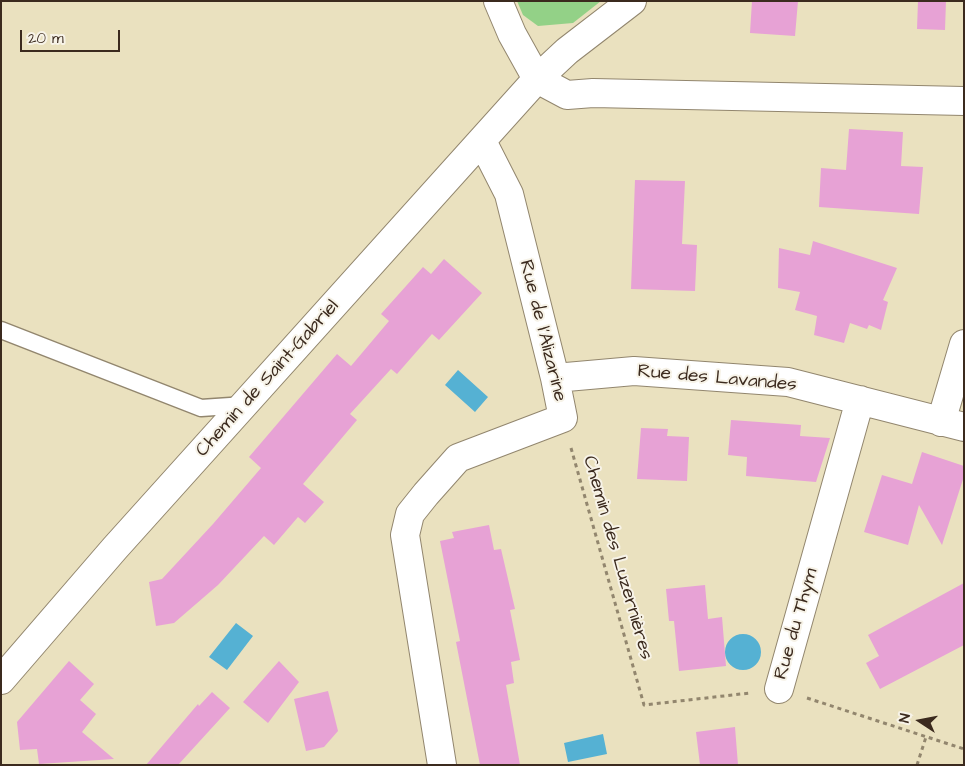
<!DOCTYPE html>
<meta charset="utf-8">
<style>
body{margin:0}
#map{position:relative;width:965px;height:766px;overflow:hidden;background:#eae1bf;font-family:"Architects Daughter",sans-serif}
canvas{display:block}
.frame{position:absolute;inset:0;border:2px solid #3b2a1e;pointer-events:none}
.north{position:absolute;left:895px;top:696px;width:50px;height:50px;-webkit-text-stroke:4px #f7f3e8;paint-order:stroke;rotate:281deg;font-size:14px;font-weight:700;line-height:20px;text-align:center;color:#3b2a1e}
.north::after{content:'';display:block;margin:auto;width:18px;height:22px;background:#3b2a1e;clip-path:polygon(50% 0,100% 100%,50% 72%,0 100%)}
.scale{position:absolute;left:20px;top:30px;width:100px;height:22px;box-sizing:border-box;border:2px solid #3b2a1e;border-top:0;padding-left:6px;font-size:15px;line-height:18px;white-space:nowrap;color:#3b2a1e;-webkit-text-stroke:4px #f7f3e8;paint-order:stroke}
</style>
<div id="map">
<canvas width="965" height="766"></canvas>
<div class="frame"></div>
<div class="north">N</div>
<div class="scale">20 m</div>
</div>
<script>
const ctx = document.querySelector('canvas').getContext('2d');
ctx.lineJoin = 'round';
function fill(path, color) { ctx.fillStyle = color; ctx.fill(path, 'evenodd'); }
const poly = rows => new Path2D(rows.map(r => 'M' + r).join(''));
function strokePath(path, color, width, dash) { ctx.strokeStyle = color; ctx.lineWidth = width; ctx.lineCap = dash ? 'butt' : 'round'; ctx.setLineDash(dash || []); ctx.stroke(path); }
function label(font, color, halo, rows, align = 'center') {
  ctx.font = font + ' "Architects Daughter",sans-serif'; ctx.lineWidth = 4; ctx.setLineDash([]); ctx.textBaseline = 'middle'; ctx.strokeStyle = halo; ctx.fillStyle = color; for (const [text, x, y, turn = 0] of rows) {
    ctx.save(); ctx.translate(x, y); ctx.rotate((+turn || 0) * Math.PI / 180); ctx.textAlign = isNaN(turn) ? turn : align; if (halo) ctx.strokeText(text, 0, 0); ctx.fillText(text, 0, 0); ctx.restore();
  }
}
fill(poly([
 [517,1,601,1,573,23,538,26,523,15]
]), '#93d187');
fill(poly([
 [458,370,488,397,475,412,445,385],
 [236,623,253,636,227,670,209,657],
 '725 652a18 18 0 1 1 36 0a18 18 0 1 1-36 0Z',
 [603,734,607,754,568,762,564,743]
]), '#55b1d3');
fill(poly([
 [752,1,798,1,795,36,750,33],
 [918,1,946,1,945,30,917,29],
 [849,129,903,132,901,166,923,167,919,214,819,207,821,168,846,170],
 [635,180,685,181,682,244,697,245,695,291,631,289],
 [813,241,897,268,883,300,888,302,881,330,869,325,867,329,850,323,844,343,814,335,817,316,795,310,800,292,778,288,779,248,810,255],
 [444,259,482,293,439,340,432,334,397,374,391,369,350,414,357,420,303,484,324,502,305,523,298,517,274,545,264,536,218,585,174,623,156,626,149,582,162,579,213,524,261,468,249,457,337,354,351,366,389,321,381,314,423,267,431,274],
 [731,420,801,425,800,436,830,438,816,482,746,476,747,457,728,455],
 [641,428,668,429,667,436,689,437,687,481,637,479],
 [922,452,964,466,964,476,942,545,919,505,908,545,864,532,882,475,912,484],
 [489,525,494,550,501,549,515,609,510,610,520,660,511,662,514,683,506,685,520,765,480,765,456,642,460,641,440,541,454,538,452,532],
 [964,583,964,645,880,689,866,663,879,656,868,635],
 [705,585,708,619,722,617,726,666,679,671,674,621,669,621,666,589],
 [69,661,94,684,80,700,96,714,82,732,114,759,39,764,37,749,20,750,17,722],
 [279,661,299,682,268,723,243,702],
 [328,691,338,731,324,747,306,751,294,699],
 [212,692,230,708,178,765,146,765,198,704,199,706],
 [735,727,738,765,700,765,696,732]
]), '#e7a2d5');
const service = poly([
 [1,330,201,408,245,405]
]);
const minor = poly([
 [498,1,512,34,537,79,567,95,593,93,964,101],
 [555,378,634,371,788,382,964,427],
 [941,422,964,344],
 [1,680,115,548,537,79,567,51,632,1],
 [779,689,860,400],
 [442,765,405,535,410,514,426,494,458,458,563,418,555,378,509,194,482,141]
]);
strokePath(service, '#92866e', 19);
strokePath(minor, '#92866e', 30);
strokePath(poly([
 [571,448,644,705,750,693],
 [807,698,964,749],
 [917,765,926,737]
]), '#92866e', 3, [4, 4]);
strokePath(service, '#fff', 16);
strokePath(minor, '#fff', 28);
label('19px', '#3b2a1e', '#f7f3e8', [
 ["Rue de l'Alizarine",542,331,76],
 ["Chemin de Saint-Gabriel",268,379,-48],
 ["Rue des Lavandes",717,379,5],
 ["Chemin des Luzernières",617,558,74],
 ["Rue du Thym",797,624,-74]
]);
</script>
